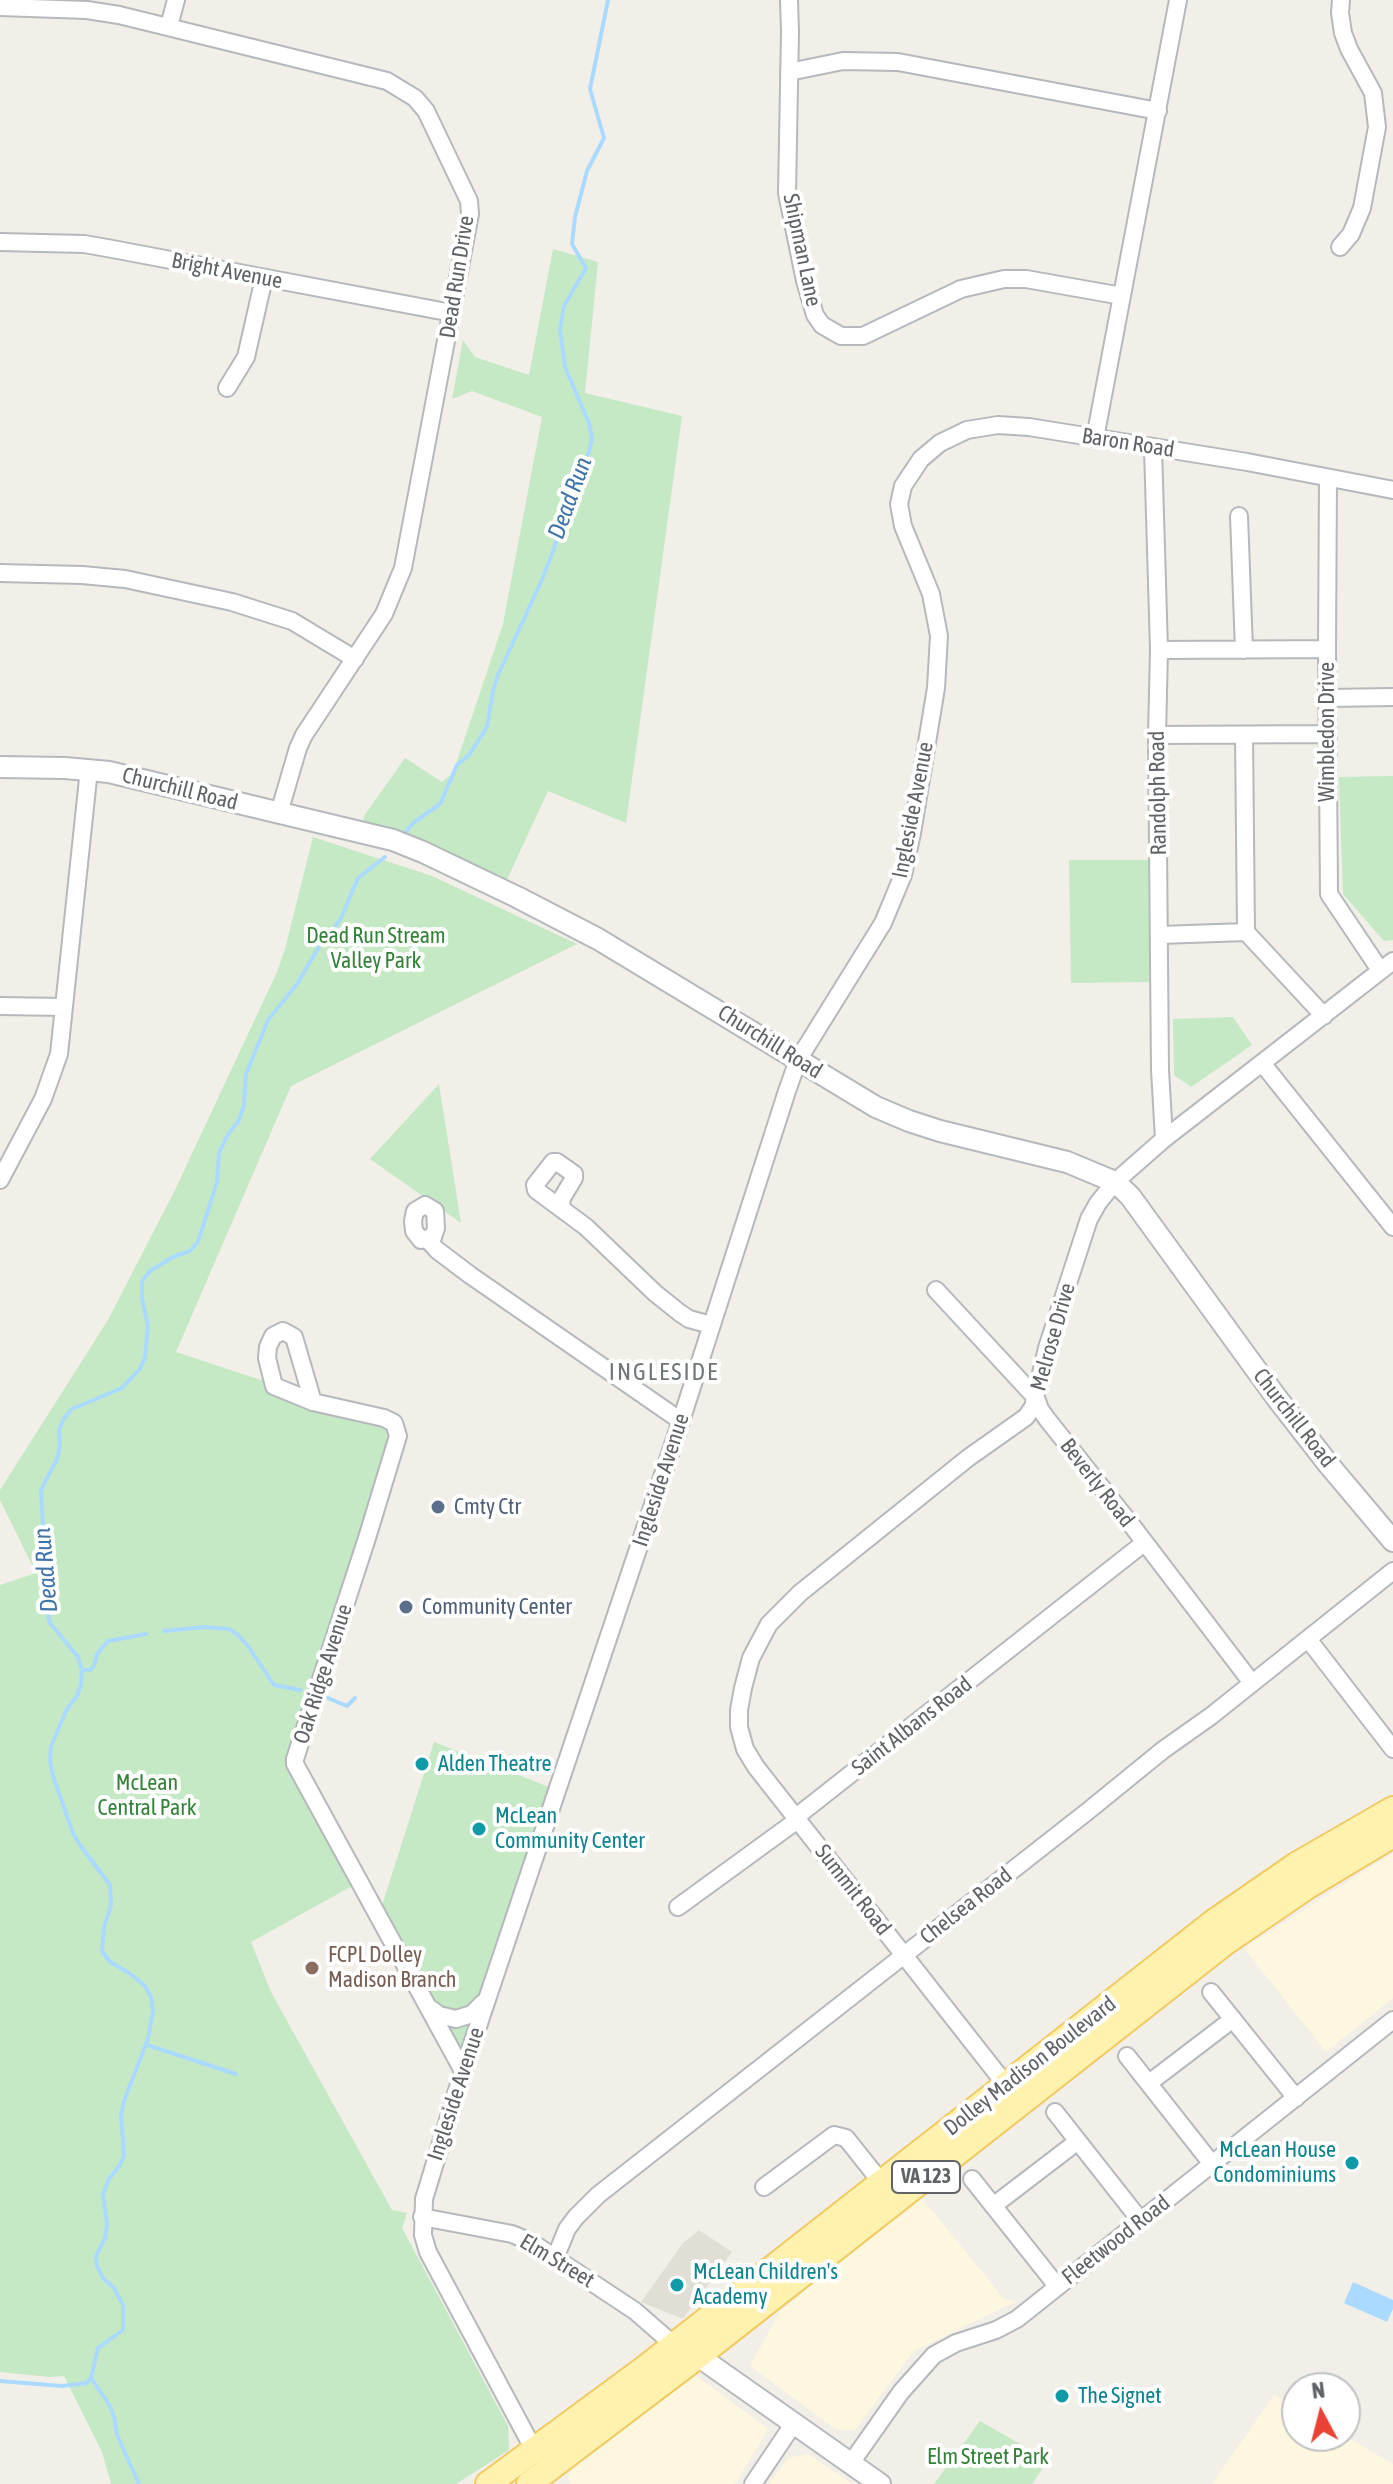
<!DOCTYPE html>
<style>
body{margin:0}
#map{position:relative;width:1393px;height:2484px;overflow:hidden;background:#f1efe8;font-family:"Asap Condensed",sans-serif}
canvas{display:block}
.north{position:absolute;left:1281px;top:2372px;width:80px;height:80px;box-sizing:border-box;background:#fff;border:2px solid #bfc1c3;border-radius:50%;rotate:353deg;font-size:22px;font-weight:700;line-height:32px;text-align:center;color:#5f6368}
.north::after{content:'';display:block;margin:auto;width:28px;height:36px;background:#ea4335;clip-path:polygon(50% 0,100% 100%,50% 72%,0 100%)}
</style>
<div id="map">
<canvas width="1393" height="2484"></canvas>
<div class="north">N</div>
</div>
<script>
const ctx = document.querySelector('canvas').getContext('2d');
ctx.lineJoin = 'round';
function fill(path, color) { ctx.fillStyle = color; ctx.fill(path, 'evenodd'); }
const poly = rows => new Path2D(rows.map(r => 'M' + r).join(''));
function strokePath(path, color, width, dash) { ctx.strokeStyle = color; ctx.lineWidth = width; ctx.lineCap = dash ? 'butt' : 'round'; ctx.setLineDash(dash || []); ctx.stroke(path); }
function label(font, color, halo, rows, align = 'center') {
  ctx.font = font + ' "Asap Condensed",sans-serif'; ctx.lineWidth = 8; ctx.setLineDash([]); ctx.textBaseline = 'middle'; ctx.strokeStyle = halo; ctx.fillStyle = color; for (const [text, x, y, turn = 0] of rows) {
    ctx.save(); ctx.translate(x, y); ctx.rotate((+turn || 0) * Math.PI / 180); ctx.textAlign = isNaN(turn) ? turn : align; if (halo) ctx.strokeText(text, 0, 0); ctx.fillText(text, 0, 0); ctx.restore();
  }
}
fill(poly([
 [1393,1853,1393,1998,1326,2052,1244,1948],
 [921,2197,1004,2299,1016,2301,914,2351,855,2430,837,2430,750,2366,780,2311],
 [695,2375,768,2429,735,2484,571,2484,568,2478,575,2460,614,2427],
 [1274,2395,1297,2408,1297,2436,1345,2436,1393,2464,1393,2484,1212,2484],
 [808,2454,852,2484,769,2484,788,2458]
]), '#fef7e0');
fill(poly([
 [699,2230,732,2252,683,2319,641,2302,683,2243]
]), '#e1ded6');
fill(poly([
 [553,249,598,262,585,393,682,416,626,823,548,791,504,886,363,824,364,816,405,758,442,782,453,773,503,624,542,417,472,391,452,399,463,340,475,357,529,375],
 [1393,776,1393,940,1384,941,1343,894,1339,777],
 [313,837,432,876,577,944,291,1086,176,1352,394,1424,290,1757,354,1885,251,1942,271,1992,392,2210,407,2213,402,2228,508,2426,509,2450,456,2484,111,2484,102,2452,64,2376,49,2377,0,2372,0,1585,36,1573,0,1500,0,1490,108,1320,175,1190,277,972,285,949],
 [1069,860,1148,860,1150,982,1071,983],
 [1233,1017,1252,1045,1191,1087,1174,1075,1173,1019],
 [439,1084,461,1223,370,1159],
 [434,1742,549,1787,458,2062,381,1909],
 [980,2421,1048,2460,1032,2484,934,2484]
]), '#c5e8c5');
fill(poly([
 [1353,2282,1393,2300,1393,2309,1387,2322,1344,2303]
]), '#aadaff');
strokePath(poly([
 [404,834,413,823,440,804,457,765,469,755,487,727,493,691,498,675,541,582,554,549,570,492,589,452,592,438,589,423,565,367,560,329,564,306,586,268,572,244,575,217,587,171,604,138,590,89,608,0],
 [164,1631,204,1627,229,1629,238,1635,248,1646,274,1685,300,1690],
 [82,1670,90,1670,94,1666,97,1654,108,1641,146,1634],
 [328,1698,347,1706,355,1698],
 [147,2045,236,2074],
 [91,2378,110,2406,115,2420,117,2435,139,2484],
 [0,2381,62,2386,87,2383,91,2378,98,2348,123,2330,123,2305,114,2288,103,2278,97,2266,96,2256,105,2238,107,2224,103,2194,109,2179,120,2165,124,2156,121,2114,125,2098,148,2039,153,2011,151,1997,145,1986,132,1975,109,1961,102,1951,104,1927,111,1905,110,1885,80,1845,73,1833,53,1776,50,1761,51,1746,67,1709,77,1696,81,1685,82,1670,78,1657,50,1623,44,1598,42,1576,44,1544,41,1490,58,1457,60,1443,59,1430,64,1418,72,1409,122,1388,139,1370,145,1358,148,1326,142,1298,142,1281,150,1271,173,1257,190,1251,198,1242,217,1182,219,1153,227,1136,239,1120,244,1105,246,1074,268,1020,297,984,320,945,332,932,342,916,358,878,385,857]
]), '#aadaff', 4);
const minor = poly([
 [789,0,790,32,787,193,805,281,815,315,822,325,841,336,863,336,961,289,1004,279,1026,279,1122,296],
 [0,7,87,10,119,15,387,81,415,98,426,111,469,201,470,214,403,568,384,614,304,735,298,748,279,813],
 [169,26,176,0],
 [789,72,843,61,898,62,1158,111],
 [0,242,84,244,107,248,452,313],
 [1340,247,1351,234,1362,208,1377,127,1373,93,1349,49,1343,33,1340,13,1341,0],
 [227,388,246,357,264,278],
 [1095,438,1178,0],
 [1153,448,1159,650,1157,735,1160,1070,1164,1139],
 [1328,478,1327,649,1329,894,1380,970],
 [1239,516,1244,650],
 [0,573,82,575,125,579,232,602,292,621,355,659],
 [1159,650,1327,649],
 [1328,698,1393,697],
 [1157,735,1328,734],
 [1244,735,1246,932,1324,1016],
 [1160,935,1246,932],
 [0,1006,64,1007],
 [1262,1063,1393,1227],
 [0,1180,43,1099,59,1054,89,769],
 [425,1205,435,1211,436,1228,433,1237,421,1240,414,1231,413,1221,415,1211,425,1205],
 [564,1211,561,1205,562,1198,574,1178,574,1174,557,1162,553,1162,535,1185,536,1190,586,1227,655,1293,680,1313,689,1319,711,1325],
 [428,1240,437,1250,470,1275,681,1421],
 [936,1290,1036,1398,1040,1409,1047,1419,1133,1527,1252,1683],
 [283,1331,294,1337,313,1402,274,1386,267,1358,268,1347,273,1336,283,1331],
 [313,1402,384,1418,394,1423,398,1436,367,1538,295,1759,295,1764,463,2071],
 [1308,1639,1393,1749],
 [678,1907,792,1824,796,1817,1144,1543],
 [1211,1992,1296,2098],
 [431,2009,439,2015,456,2019,472,2014,483,2003],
 [1127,2056,1212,2164],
 [1149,2083,1233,2019],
 [1006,2085,756,1767,745,1749,739,1727,739,1710,743,1688,751,1658,769,1624,800,1593,968,1458,1026,1417,1033,1407,1047,1348,1089,1219,1098,1203,1115,1182,1164,1139,1393,961],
 [1055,2112,1140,2220],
 [972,2179,1057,2286],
 [764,2187,834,2135,846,2138,881,2182],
 [993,2206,1078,2141],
 [422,2217,512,2234,531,2242,635,2311,674,2345],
 [556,2256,567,2229,576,2217,598,2195,1088,1811,1163,1750,1211,1716,1393,1571],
 [534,2450,428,2252,423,2235,424,2199,463,2071,681,1421,787,1091,798,1060,883,923,903,875,912,833,936,688,939,636,931,594,903,526,899,504,903,486,921,459,940,443,967,430,998,425,1029,427,1247,462,1393,490],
 [851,2463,901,2392,934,2355,956,2343,996,2330,1017,2319,1393,2020],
 [753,2484,794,2423]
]);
const tertiary = poly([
 [0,767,65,768,109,772,393,840,423,852,517,897,598,939,876,1107,909,1121,940,1131,1067,1162,1115,1182,1130,1196,1276,1397,1329,1465,1393,1541],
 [698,2356,880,2484]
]);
const primary = poly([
 [488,2484,645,2368,1215,1921,1296,1865,1393,1809],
 [529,2484,698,2356,1226,1942,1308,1886,1393,1835]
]);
strokePath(minor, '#b5b8bc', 20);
strokePath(tertiary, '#b5b8bc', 24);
strokePath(primary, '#f2c960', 28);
strokePath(minor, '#fff', 16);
strokePath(tertiary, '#fff', 20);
strokePath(primary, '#fff2af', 24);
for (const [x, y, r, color] of [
 [438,1507,8,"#5c6f8a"],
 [406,1607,8,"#5c6f8a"],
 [422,1764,8,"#0f9aa8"],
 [479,1829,8,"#0f9aa8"],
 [312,1968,8,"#8d6e63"],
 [1352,2163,8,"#0f9aa8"],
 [677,2285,8,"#0f9aa8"],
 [1062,2396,8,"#0f9aa8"]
]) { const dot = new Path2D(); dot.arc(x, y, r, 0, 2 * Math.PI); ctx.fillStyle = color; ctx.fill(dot); strokePath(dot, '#fff', 3); }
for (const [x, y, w] of [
 [926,2177,68]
]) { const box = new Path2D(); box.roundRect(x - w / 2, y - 16, w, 32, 6); ctx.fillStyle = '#fff'; ctx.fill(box); strokePath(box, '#5f6368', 2); }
label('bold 20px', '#5f6368', null, [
 ["VA 123",926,2177]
]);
label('22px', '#5f6368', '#fff', [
 ["Shipman Lane",802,250,78],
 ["Bright Avenue",227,271,11],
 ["Dead Run Drive",457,277,-81],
 ["Baron Road",1128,443,9],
 ["Wimbledon Drive",1327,732,-90],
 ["Churchill Road",180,789,14],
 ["Randolph Road",1158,793,-91],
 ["Ingleside Avenue",913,810,-79],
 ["Churchill Road",770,1042,32],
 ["Melrose Drive",1053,1337,-74],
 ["Churchill Road",1294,1418,52],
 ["Ingleside Avenue",661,1480,-72],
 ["Beverly Road",1097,1483,52],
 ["Oak Ridge Avenue",323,1674,-72],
 ["Saint Albans Road",912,1726,-38],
 ["Summit Road",853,1890,52],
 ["Chelsea Road",966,1906,-38],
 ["Dolley Madison Boulevard",1030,2066,-38],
 ["Ingleside Avenue",456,2094,-72],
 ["Fleetwood Road",1116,2240,-38],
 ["Elm Street",557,2261,31]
]);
label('22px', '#348238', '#fff', [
 ["Dead Run Stream",376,936],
 ["Valley Park",376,961],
 ["McLean",147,1783],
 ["Central Park",147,1808],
 ["Elm Street Park",988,2457]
]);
label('22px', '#4e5e75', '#fff', [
 ["Cmty Ctr",454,1507],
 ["Community Center",422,1607]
], 'left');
label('22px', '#0d838f', '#fff', [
 ["Alden Theatre",438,1764],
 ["McLean",495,1816],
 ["Community Center",495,1841],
 ["McLean House",1336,2150,"right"],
 ["Condominiums",1336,2175,"right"],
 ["McLean Children's",693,2272],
 ["Academy",693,2297],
 ["The Signet",1078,2396]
], 'left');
label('22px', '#785e54', '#fff', [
 ["FCPL Dolley",328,1955],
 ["Madison Branch",328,1980]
], 'left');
label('italic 24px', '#4174aa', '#fff', [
 ["Dead Run",570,498,-70],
 ["Dead Run",46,1570,-95]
]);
ctx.letterSpacing = '2px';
label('24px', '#70757a', '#fff', [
 ["INGLESIDE",664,1372]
]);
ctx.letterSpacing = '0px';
</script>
